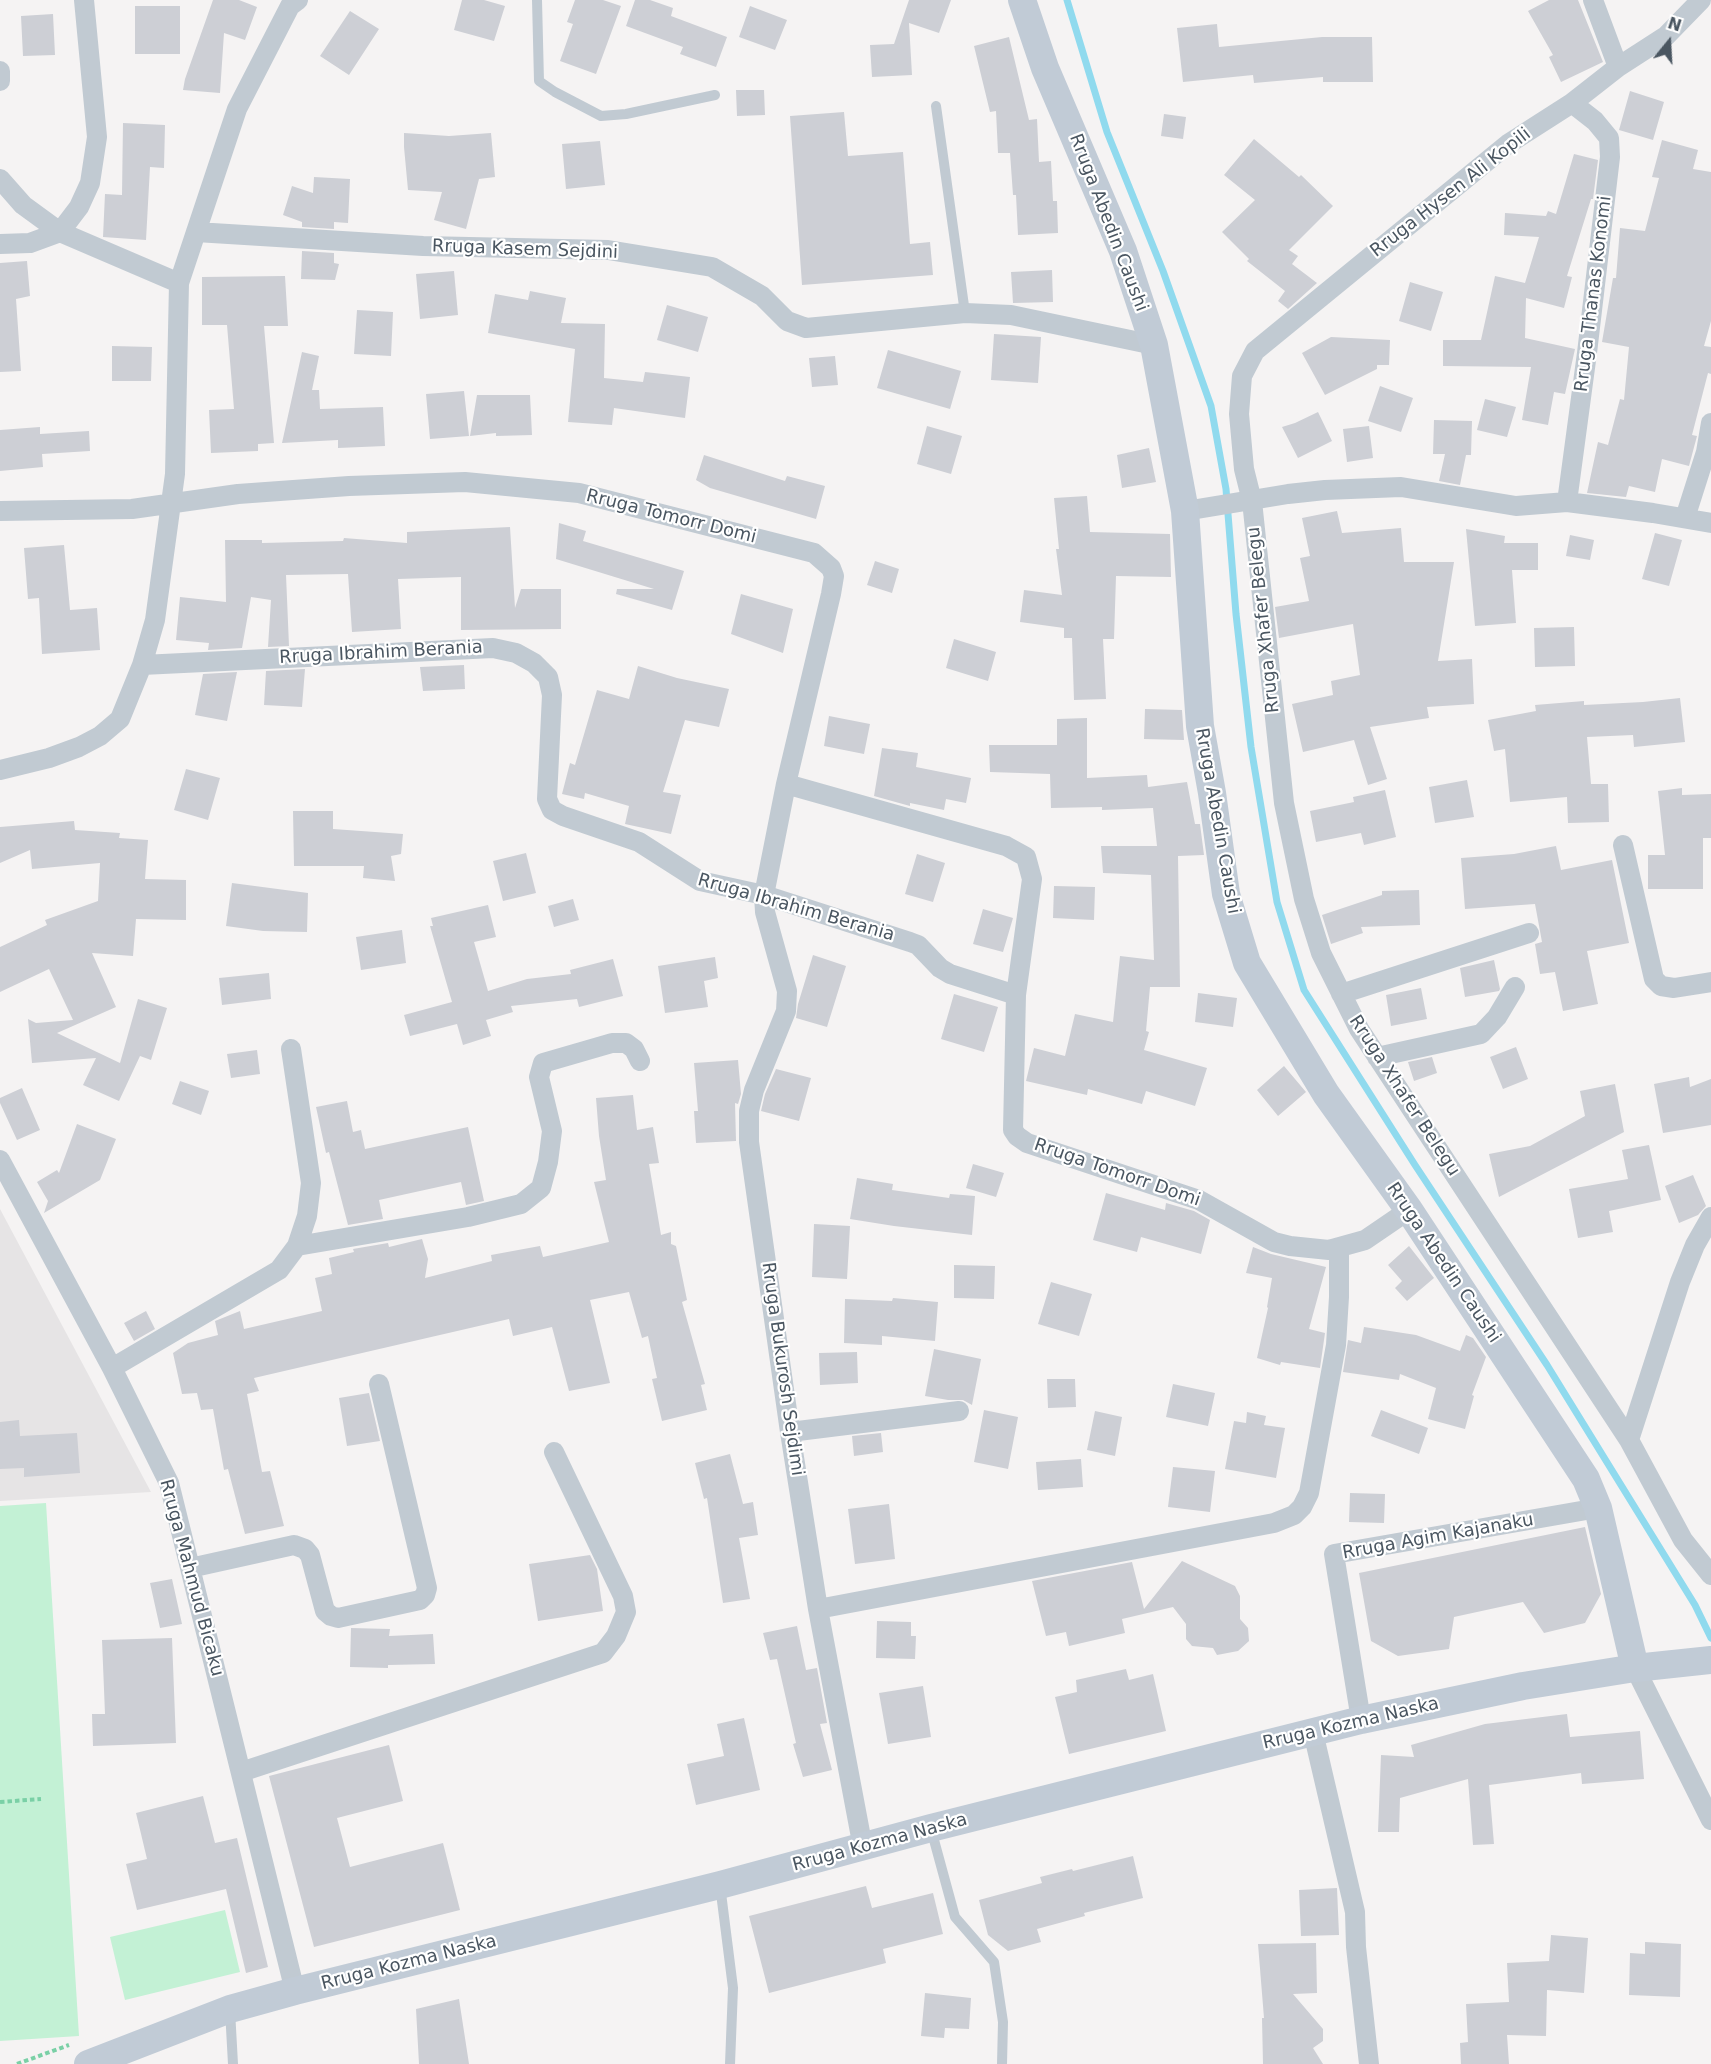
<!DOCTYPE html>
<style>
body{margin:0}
#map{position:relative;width:1711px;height:2064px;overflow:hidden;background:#f5f3f3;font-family:"DejaVu Sans",sans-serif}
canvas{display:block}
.north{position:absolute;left:1639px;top:12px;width:60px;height:60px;-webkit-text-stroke:4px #fff;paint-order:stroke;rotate:18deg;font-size:16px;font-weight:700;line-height:24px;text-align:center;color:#4a5661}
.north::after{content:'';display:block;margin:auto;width:21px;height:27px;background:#4a5661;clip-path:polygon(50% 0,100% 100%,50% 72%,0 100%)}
</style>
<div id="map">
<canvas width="1711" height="2064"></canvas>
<div class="north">N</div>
</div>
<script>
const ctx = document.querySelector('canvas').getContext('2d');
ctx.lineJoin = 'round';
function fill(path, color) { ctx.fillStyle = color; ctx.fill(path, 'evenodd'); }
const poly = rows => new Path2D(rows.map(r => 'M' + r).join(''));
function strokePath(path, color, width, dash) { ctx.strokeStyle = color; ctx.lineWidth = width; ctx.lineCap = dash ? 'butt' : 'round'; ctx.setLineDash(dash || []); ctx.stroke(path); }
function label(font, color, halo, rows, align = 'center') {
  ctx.font = font + ' "DejaVu Sans",sans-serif'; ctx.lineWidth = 4.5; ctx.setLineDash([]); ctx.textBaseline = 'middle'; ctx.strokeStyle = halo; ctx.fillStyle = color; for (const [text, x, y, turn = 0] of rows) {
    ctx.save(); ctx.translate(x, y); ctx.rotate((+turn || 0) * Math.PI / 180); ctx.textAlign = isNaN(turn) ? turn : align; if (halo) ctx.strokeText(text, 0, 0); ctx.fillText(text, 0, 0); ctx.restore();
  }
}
fill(poly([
 [0,1209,151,1492,0,1501]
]), '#e6e4e5');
fill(poly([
 [46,1503,79,2036,0,2041,0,1506],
 [225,1910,240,1972,125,2000,110,1937]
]), '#c3f1d5');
strokePath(poly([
 [1067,0,1107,132,1163,271,1211,406,1226,489,1236,614,1251,747,1277,902,1304,990,1415,1165,1547,1365,1695,1605,1711,1638]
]), '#90daee', 7);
fill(poly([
 [213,0,239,0,257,7,245,40,224,33,220,93,183,90,185,79],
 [462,0,484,0,505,6,494,41,454,30],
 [575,0,603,0,621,6,596,74,560,61,573,24,567,22],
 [635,0,650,0,673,8,671,16,727,37,716,67,680,54,683,47,626,26],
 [909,0,951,0,939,33,909,23,912,75,872,77,870,45,894,44],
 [1549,0,1578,0,1603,62,1561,82,1549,57,1553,55,1528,11],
 [135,6,180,6,180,54,135,54],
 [750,6,787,20,775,50,739,37],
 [350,11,379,29,349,75,320,56],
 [53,14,55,55,23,56,21,16],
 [1217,24,1219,47,1322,37,1372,37,1373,82,1323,82,1323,77,1254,83,1253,75,1183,82,1177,28],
 [1009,37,1029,120,1037,119,1039,162,1051,161,1053,201,1057,201,1058,233,1018,235,1016,195,1013,195,1010,153,998,153,996,111,990,112,974,46],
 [736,90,764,90,765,115,737,116],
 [1630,91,1664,102,1653,140,1619,130],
 [844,112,848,156,903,152,910,244,930,242,933,275,802,285,790,116],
 [1164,114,1186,117,1183,139,1161,136],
 [123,123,165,125,164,168,150,167,146,240,103,237,105,194,122,195],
 [404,133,449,136,491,133,495,177,479,179,466,229,434,220,442,192,408,190,404,147],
 [1254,139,1299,177,1301,175,1333,206,1289,250,1298,256,1292,264,1317,283,1288,309,1278,301,1285,291,1247,261,1249,259,1222,232,1255,200,1224,175],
 [1662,140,1698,150,1693,169,1711,172,1711,321,1704,346,1711,347,1711,374,1708,373,1692,435,1697,436,1689,466,1662,459,1655,492,1629,486,1626,497,1587,493,1598,442,1608,445,1620,399,1624,400,1629,347,1602,342,1613,278,1616,278,1620,228,1645,231,1659,178,1652,177],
 [600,141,605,185,566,189,562,144],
 [1574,154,1598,160,1593,199,1591,199,1567,276,1572,277,1564,308,1526,298,1525,338,1575,349,1565,394,1554,392,1548,425,1522,420,1531,367,1443,366,1443,340,1481,340,1495,276,1525,283,1539,237,1504,235,1505,213,1546,216,1548,211,1556,214],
 [314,177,350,179,348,223,334,222,334,229,302,227,302,222,283,215,292,186,313,193],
 [302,251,334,253,334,263,339,264,335,280,301,279],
 [27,261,30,296,16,299,21,371,0,372,0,263],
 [1052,270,1053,302,1013,303,1011,272],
 [454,271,458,315,420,319,416,274],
 [285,276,288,326,264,326,274,443,258,444,258,451,211,453,209,410,234,409,227,325,202,325,202,277],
 [1410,282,1443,292,1431,331,1399,321],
 [530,291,566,298,561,323,605,324,604,378,643,382,645,372,690,377,685,418,614,408,612,425,568,422,575,349,488,333,495,294,528,300],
 [667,305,708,317,698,352,657,340],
 [357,310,393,312,391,356,354,354],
 [994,334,1041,337,1038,383,991,380],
 [1331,337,1390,340,1389,365,1377,365,1377,369,1325,395,1302,353],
 [112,346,152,347,151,381,112,381],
 [888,350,961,371,950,409,877,388],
 [302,352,319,356,312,390,319,390,320,409,383,407,385,446,338,448,338,440,282,443],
 [835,356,838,385,812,387,809,358],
 [1380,386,1413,398,1401,432,1368,421],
 [464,391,469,436,430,439,426,394],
 [477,395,530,395,532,435,496,436,496,433,470,436],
 [1485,399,1516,407,1507,437,1477,430],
 [1318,412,1332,441,1298,458,1282,427,1295,423],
 [1434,420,1472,421,1471,455,1466,455,1460,485,1439,481,1445,454,1433,454],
 [927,426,962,436,951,474,917,464],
 [1369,426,1373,458,1347,462,1343,429],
 [40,427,40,434,89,431,90,451,42,454,43,467,0,471,0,430],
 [1149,448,1156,482,1122,488,1117,455],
 [704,455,785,481,787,476,825,486,816,519,710,488,696,480],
 [1087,496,1090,532,1170,534,1171,577,1116,576,1114,639,1103,639,1106,699,1074,700,1072,638,1064,638,1064,628,1020,622,1024,590,1062,595,1056,549,1059,549,1054,498],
 [1337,511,1342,533,1401,528,1404,562,1454,562,1438,661,1472,659,1474,704,1427,707,1429,718,1370,727,1387,779,1368,785,1354,740,1303,752,1292,704,1333,695,1331,681,1360,675,1353,624,1279,638,1275,607,1309,601,1300,558,1310,556,1302,518],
 [559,523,586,531,583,541,684,571,672,610,616,594,617,589,654,589,556,559],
 [510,527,515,608,521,589,561,589,561,629,461,630,461,577,398,579,401,629,352,632,348,574,286,575,289,646,268,647,271,600,251,597,242,648,208,650,209,643,176,640,180,597,226,602,225,540,262,540,262,543,343,541,344,538,407,543,407,532],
 [1466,529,1505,536,1504,543,1538,543,1538,570,1512,570,1516,623,1475,626],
 [1655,533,1682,540,1669,586,1642,579],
 [1570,535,1594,540,1590,560,1566,556],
 [64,545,70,610,97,608,100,650,42,654,39,598,28,599,24,548],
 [875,561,899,569,892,593,867,585],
 [741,594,793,609,783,653,731,634],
 [1574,627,1575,666,1535,667,1534,628],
 [954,639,996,652,988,681,946,668],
 [464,665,465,689,423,691,420,667],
 [638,666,677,678,729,689,719,727,685,720,663,792,681,795,671,834,625,824,629,806,585,793,584,799,562,794,570,763,575,765,597,690,629,699],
 [305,669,302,707,264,705,266,671],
 [237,672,227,721,195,715,203,674],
 [1680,698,1685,742,1634,747,1633,735,1587,737,1591,784,1608,784,1609,822,1568,823,1567,797,1510,802,1505,749,1494,751,1488,720,1536,711,1535,705,1584,701,1584,705,1643,702],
 [1145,709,1182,710,1184,740,1144,739],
 [829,716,870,724,864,754,824,746],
 [1087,718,1087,778,1147,775,1148,787,1187,782,1195,824,1200,824,1204,855,1178,856,1180,987,1150,987,1146,1031,1149,1032,1144,1050,1207,1068,1195,1106,1146,1091,1142,1104,1088,1089,1087,1095,1026,1081,1034,1048,1065,1056,1075,1014,1113,1022,1120,956,1154,960,1151,875,1103,873,1101,846,1157,846,1153,808,1102,810,1102,807,1051,808,1050,774,990,772,989,745,1057,745,1057,719],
 [882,748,918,753,916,767,971,778,966,803,946,799,944,810,910,803,910,806,874,796],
 [186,769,220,778,208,820,174,810],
 [1467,780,1474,817,1435,823,1429,787],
 [1682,788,1682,795,1711,794,1711,838,1703,838,1703,889,1648,889,1648,855,1665,855,1658,791],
 [1385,790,1396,837,1364,845,1361,833,1316,842,1310,811,1354,802,1353,797],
 [293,811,333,811,333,829,403,834,401,854,391,856,395,881,363,878,364,866,294,866],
 [74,821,75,830,120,833,119,838,148,840,145,879,186,880,186,920,136,919,133,956,92,953,116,1007,57,1033,120,1063,138,999,167,1008,151,1060,140,1056,119,1101,83,1085,96,1058,32,1063,28,1019,36,1023,73,1020,49,969,0,992,0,947,47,925,45,920,98,901,100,863,32,869,30,850,0,863,0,827],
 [1556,846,1561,870,1612,860,1629,943,1587,951,1598,1004,1563,1011,1555,972,1540,974,1535,944,1542,942,1535,904,1465,909,1461,858,1514,854],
 [526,853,536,893,503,901,493,861],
 [917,854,945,863,933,902,905,894],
 [232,883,308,893,307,932,263,931,226,926],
 [1054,886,1095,887,1094,920,1053,918],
 [1419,890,1420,925,1361,927,1363,933,1331,944,1322,915,1382,895,1382,891],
 [573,899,579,920,554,927,548,906],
 [488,905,496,937,474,942,488,991,527,979,571,974,570,970,613,959,623,996,579,1007,577,999,511,1006,513,1012,486,1020,491,1036,463,1045,457,1024,410,1036,404,1015,452,1002,430,926,433,926,431,918],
 [983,909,1013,918,1003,952,973,944],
 [402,930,406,963,361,970,356,937],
 [813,955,846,966,827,1027,796,1018,798,1004],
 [715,957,718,978,704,981,708,1007,665,1013,658,966],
 [1494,960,1500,989,1499,991,1465,997,1460,968],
 [269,973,271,999,222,1005,219,978],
 [1421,988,1427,1019,1391,1026,1386,995],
 [1198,993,1237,998,1233,1027,1195,1022],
 [954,994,998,1007,984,1052,941,1039],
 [1516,1047,1528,1079,1503,1089,1490,1057],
 [257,1050,260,1074,231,1078,227,1054],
 [1432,1057,1437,1073,1414,1081,1408,1062],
 [738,1060,741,1094,738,1104,735,1103,736,1141,696,1143,694,1111,698,1111,694,1063],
 [1284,1066,1306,1092,1278,1116,1257,1090],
 [776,1069,811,1078,799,1121,761,1111,765,1094],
 [1689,1077,1690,1087,1711,1079,1711,1125,1663,1133,1654,1084],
 [180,1081,209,1091,201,1115,172,1104],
 [1615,1084,1624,1132,1499,1197,1489,1154,1530,1146,1585,1116,1580,1091],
 [22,1088,40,1130,17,1140,0,1103,0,1098],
 [633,1095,637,1130,653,1127,659,1163,649,1164,661,1235,671,1232,671,1244,676,1246,687,1300,682,1302,705,1384,701,1385,707,1410,662,1421,652,1379,657,1378,648,1336,642,1338,629,1292,590,1300,610,1383,569,1391,552,1327,513,1336,509,1319,254,1378,259,1391,247,1394,262,1472,270,1471,284,1526,245,1534,228,1469,224,1470,213,1409,201,1410,197,1393,182,1394,173,1353,188,1343,218,1335,215,1321,240,1311,244,1329,322,1311,315,1278,332,1274,329,1258,354,1252,353,1249,388,1243,389,1247,422,1239,428,1259,425,1278,492,1261,491,1255,540,1246,543,1257,609,1242,594,1182,606,1180,599,1136,596,1098],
 [347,1101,353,1132,361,1130,365,1149,468,1127,484,1201,466,1205,461,1182,379,1200,383,1219,348,1225,329,1152,326,1153,316,1107],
 [77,1124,116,1139,100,1180,44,1213,48,1201,37,1182,57,1170,59,1173],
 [1649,1145,1661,1200,1609,1211,1613,1232,1578,1238,1569,1189,1628,1179,1622,1150],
 [973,1164,1004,1173,996,1197,966,1188],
 [1693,1175,1706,1206,1698,1215,1679,1223,1665,1186],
 [857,1178,893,1184,892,1190,949,1198,950,1194,975,1196,972,1235,894,1226,850,1219],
 [1106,1193,1165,1210,1166,1203,1194,1211,1210,1220,1201,1254,1141,1237,1137,1252,1093,1240],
 [814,1224,850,1226,847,1279,812,1277],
 [1409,1246,1434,1278,1407,1301,1395,1288,1402,1281,1388,1265],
 [1253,1247,1271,1254,1326,1267,1309,1329,1325,1333,1320,1368,1281,1362,1280,1365,1257,1358,1268,1308,1267,1307,1272,1278,1246,1273],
 [954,1265,995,1266,994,1299,954,1298],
 [1051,1282,1092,1294,1079,1336,1038,1324],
 [893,1298,938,1302,935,1341,882,1336,882,1345,844,1343,845,1299,892,1301],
 [146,1311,155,1329,134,1341,124,1323],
 [1364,1327,1416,1335,1460,1351,1466,1335,1473,1338,1486,1357,1472,1395,1474,1396,1465,1429,1428,1419,1436,1388,1400,1374,1399,1380,1343,1372,1348,1340,1361,1343],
 [934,1349,981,1359,972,1405,963,1400,948,1400,925,1396],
 [857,1352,858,1383,820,1385,819,1353],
 [1047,1379,1075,1379,1076,1407,1048,1408],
 [1173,1384,1215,1393,1208,1426,1166,1417],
 [369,1393,380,1441,347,1446,339,1398],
 [984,1410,1018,1417,1008,1469,974,1462],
 [1381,1410,1428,1428,1419,1454,1371,1436],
 [1095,1411,1122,1417,1115,1456,1087,1450],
 [1247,1412,1266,1416,1264,1425,1285,1428,1276,1478,1225,1469,1234,1421,1246,1423],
 [19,1420,20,1436,77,1433,80,1473,24,1477,24,1468,0,1469,0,1422],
 [881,1433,883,1452,854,1456,852,1436],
 [730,1454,743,1504,753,1502,758,1535,739,1538,750,1599,723,1603,707,1498,704,1499,695,1463],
 [1081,1459,1083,1487,1038,1490,1036,1462],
 [1173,1467,1215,1471,1210,1512,1168,1507],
 [1350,1493,1385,1494,1384,1523,1349,1522],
 [889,1504,895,1559,855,1564,848,1509],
 [1585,1527,1601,1594,1585,1623,1544,1633,1523,1602,1454,1617,1449,1649,1398,1656,1371,1641,1359,1573],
 [590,1555,597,1569,603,1611,538,1621,529,1564],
 [1182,1561,1235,1586,1240,1596,1240,1619,1248,1628,1249,1641,1238,1651,1217,1655,1213,1648,1192,1646,1186,1639,1186,1624,1173,1607,1122,1619,1125,1633,1069,1646,1066,1632,1046,1636,1032,1581,1132,1562,1144,1609],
 [172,1579,182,1624,160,1628,150,1583],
 [877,1621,911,1622,911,1636,916,1636,915,1659,876,1658],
 [797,1626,806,1670,817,1668,827,1723,820,1724,832,1770,803,1777,793,1744,796,1743,777,1659,770,1660,763,1633],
 [351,1628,390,1629,389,1636,433,1634,435,1664,388,1665,388,1668,350,1667],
 [172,1638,176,1743,93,1746,92,1714,105,1714,102,1640],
 [1126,1669,1129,1680,1153,1674,1166,1731,1069,1754,1055,1697,1077,1692,1076,1680],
 [923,1686,931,1737,888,1744,879,1693],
 [1567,1714,1570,1737,1640,1731,1644,1779,1582,1784,1581,1773,1489,1785,1494,1844,1473,1845,1468,1779,1400,1798,1399,1832,1378,1832,1381,1755,1414,1757,1411,1745,1485,1724],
 [744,1718,760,1790,696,1805,687,1764,724,1756,717,1724],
 [389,1745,403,1801,337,1818,350,1867,443,1843,460,1910,314,1947,269,1776],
 [203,1796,215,1843,237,1838,268,1967,246,1973,226,1889,137,1910,126,1864,147,1859,136,1813],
 [1133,1856,1143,1898,1084,1913,1085,1916,1037,1929,1041,1942,1008,1951,988,1935,979,1900,1042,1883,1040,1877,1072,1869,1073,1871],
 [866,1886,872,1908,933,1893,943,1934,883,1949,886,1963,769,1993,749,1916],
 [1337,1888,1339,1935,1301,1936,1299,1890],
 [1551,1935,1588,1938,1584,1993,1547,1990,1546,2036,1507,2035,1509,2064,1461,2064,1460,2043,1468,2042,1466,2004,1509,2002,1507,1963,1549,1961],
 [1645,1942,1681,1944,1680,1997,1629,1995,1630,1953,1645,1954],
 [1316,1943,1317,1993,1293,1994,1323,2029,1323,2041,1313,2048,1323,2064,1263,2064,1262,2018,1264,2018,1258,1944],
 [925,1993,971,1998,969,2029,945,2028,944,2038,921,2036],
 [459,1999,469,2064,419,2064,416,2009]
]), '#cdcfd5');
strokePath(poly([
 [0,1802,41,1799],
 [17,2064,69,2045]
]), '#7ad0a6', 4, [4.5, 3]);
strokePath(poly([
 [537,0,539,81,555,92,601,116,626,114,715,95],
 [936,106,965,313],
 [931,1829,955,1917,994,1962,1003,2022,1002,2064],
 [720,1885,733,1988,730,2064],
 [230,2010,233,2064]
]), '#c1cad2', 10);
strokePath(poly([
 [1593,0,1618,67],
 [1701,0,1666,36,1618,67,1572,103,1508,144,1255,351,1242,376,1239,414,1244,469,1252,501,1284,803,1304,899,1321,953,1359,1029,1629,1440,1683,1540,1711,1575],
 [0,71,0,81],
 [0,179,23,205,60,232,179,283],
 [196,232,423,246,608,250,712,267,762,296,787,321,806,328,965,313,1011,315,1154,345],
 [0,244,30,243,60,232,79,207,90,183,97,137,84,0],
 [1567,502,1587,353,1610,157,1609,138,1595,121,1572,103],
 [0,511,132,509,238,494,349,486,465,482,579,493,814,553,831,568,834,576,831,594,786,784,764,895,765,912,787,991,786,1011,754,1090,749,1111,749,1142,790,1432,818,1609,863,1848],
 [1185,511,1288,494,1325,490,1401,487,1516,506,1567,502,1653,513,1711,523],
 [1685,518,1706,452,1711,423],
 [142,665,493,648,516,653,534,663,548,677,552,695,547,799,552,810,563,816,639,842,700,881,764,895,910,942,918,945,940,968,950,974,1016,995],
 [0,770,49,758,79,747,100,736,120,719,142,665,155,620,175,474,179,283,237,109,290,6,298,0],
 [786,784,1006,846,1026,857,1032,879,1016,995,1013,1130,1017,1136,1027,1143,1199,1200,1274,1242,1290,1246,1329,1250,1365,1240,1409,1210],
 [1623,845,1654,979,1661,986,1674,988,1711,982],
 [1341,994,1529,933],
 [1377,1057,1481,1034,1497,1017,1515,987],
 [0,1160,112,1368,169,1483,295,1991],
 [297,1246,468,1217,521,1204,541,1188,548,1162,552,1131,539,1077,543,1063,612,1043,626,1043,634,1049,640,1061],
 [112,1368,279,1270,297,1246,307,1216,311,1183,291,1049],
 [790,1432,959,1411],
 [1629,1440,1680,1282,1695,1245,1711,1217],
 [190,1568,294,1545,305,1549,310,1555,325,1611,331,1616,338,1618,420,1600,425,1595,427,1588,379,1384],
 [818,1609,1274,1523,1294,1515,1302,1507,1309,1493,1336,1345,1339,1297,1339,1248],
 [1635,1668,1711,1820],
 [1361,1720,1334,1554,1598,1508],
 [1313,1732,1355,1912,1356,1947,1369,2064],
 [241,1772,603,1653,616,1636,626,1612,623,1596,554,1452]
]), '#c1cad2', 20);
strokePath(poly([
 [1022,0,1045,68,1123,251,1154,345,1185,511,1200,726,1212,793,1226,894,1247,963,1326,1094,1409,1210,1586,1479,1598,1508,1635,1668],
 [88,2064,230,2009,295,1991,720,1885,931,1828,1361,1720,1523,1686,1635,1668,1711,1660]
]), '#c1cbd6', 28);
label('18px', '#4a5661', '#fff', [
 ["Rruga Hysen Ali Kopili",1451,193,-38],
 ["Rruga Abedin Caushi",1108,223,69],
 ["Rruga Kasem Sejdini",525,250,2],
 ["Rruga Thanas Konomi",1594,294,-83],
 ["Rruga Tomorr Domi",671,517,14],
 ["Rruga Xhafer Belegu",1264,620,-96],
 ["Rruga Ibrahim Berania",381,653,-3],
 ["Rruga Abedin Caushi",1217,821,80],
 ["Rruga Ibrahim Berania",796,908,16],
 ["Rruga Xhafer Belegu",1404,1096,57],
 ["Rruga Tomorr Domi",1117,1173,19],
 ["Rruga Abedin Caushi",1443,1263,56],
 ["Rruga Bukurosh Sejdimi",782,1369,82],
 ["Rruga Agim Kajanaku",1438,1537,-10],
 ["Rruga Mahmud Bicaku",191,1578,75],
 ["Rruga Kozma Naska",1351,1724,-13],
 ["Rruga Kozma Naska",880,1843,-15],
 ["Rruga Kozma Naska",409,1963,-14]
]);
</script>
